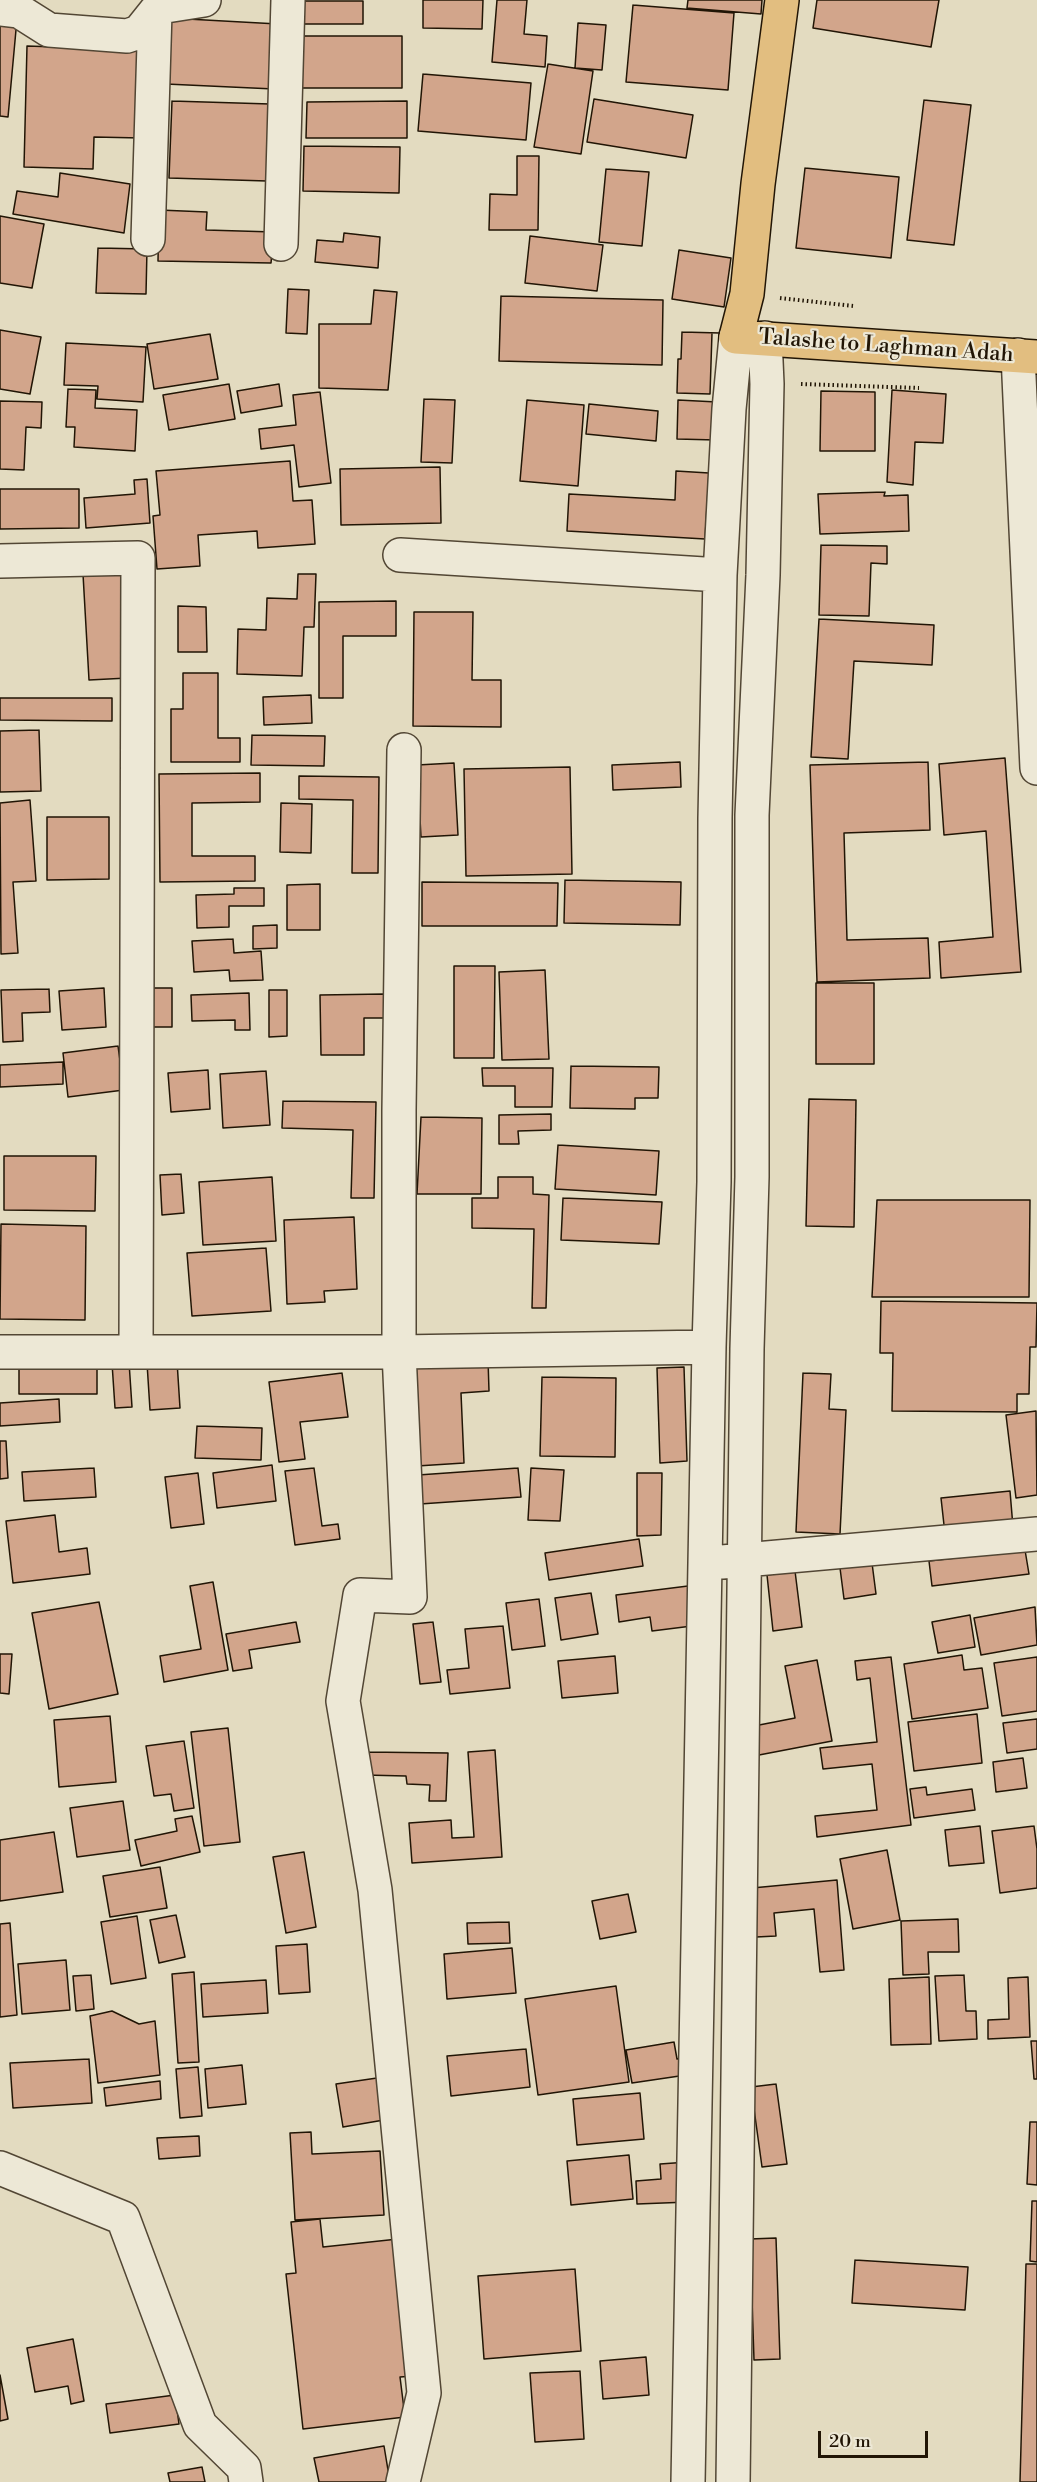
<!DOCTYPE html>
<style>
body{margin:0}
#map{position:relative;width:1037px;height:2482px;overflow:hidden;background:#e3dbc0;font-family:"Libre Bodoni",serif}
canvas{display:block}
.scale{position:absolute;left:818px;top:2431px;width:110px;height:27px;box-sizing:border-box;border:3px solid #211505;border-top:0;padding-left:8px;font-size:18px;line-height:21px;white-space:nowrap;color:#211505;-webkit-text-stroke:4px #ede8d6;paint-order:stroke}
</style>
<div id="map">
<canvas width="1037" height="2482"></canvas>
<div class="scale">20 m</div>
</div>
<script>
const ctx = document.querySelector('canvas').getContext('2d');
ctx.lineJoin = 'round';
function fill(path, color) { ctx.fillStyle = color; ctx.fill(path, 'evenodd'); }
const poly = rows => new Path2D(rows.map(r => 'M' + r).join(''));
function strokePath(path, color, width, dash) { ctx.strokeStyle = color; ctx.lineWidth = width; ctx.lineCap = dash ? 'butt' : 'round'; ctx.setLineDash(dash || []); ctx.stroke(path); }
function label(font, color, halo, rows, align = 'center') {
  ctx.font = font + ' "Libre Bodoni",serif'; ctx.lineWidth = 4.5; ctx.setLineDash([]); ctx.textBaseline = 'middle'; ctx.strokeStyle = halo; ctx.fillStyle = color; for (const [text, x, y, turn = 0] of rows) {
    ctx.save(); ctx.translate(x, y); ctx.rotate((+turn || 0) * Math.PI / 180); ctx.textAlign = isNaN(turn) ? turn : align; if (halo) ctx.strokeText(text, 0, 0); ctx.fillText(text, 0, 0); ctx.restore();
  }
}
const building = poly([
 [423,0,483,0,482,29,423,28,423,0],
 [497,0,527,0,524,34,547,36,545,67,492,62,497,0],
 [688,0,762,0,761,14,687,8,688,0],
 [817,0,939,0,931,47,813,28,817,0],
 [304,1,363,1,363,24,304,24,304,1],
 [633,5,734,13,728,90,626,82,633,5],
 [0,18,17,19,8,117,0,116,0,18],
 [169,18,278,24,274,89,166,84,169,18],
 [578,23,606,25,602,70,575,68,578,23],
 [299,36,402,36,402,88,298,88,299,36],
 [27,46,144,50,141,138,94,137,93,169,24,167,27,46],
 [548,64,593,71,581,154,534,147,548,64],
 [423,74,531,83,526,140,418,131,423,74],
 [594,99,693,115,686,158,587,142,594,99],
 [924,100,971,105,954,245,907,240,924,100],
 [172,101,270,104,267,181,169,178,172,101],
 [407,101,407,138,306,138,307,102,407,101],
 [304,146,400,147,399,193,303,191,304,146],
 [517,156,539,156,538,230,489,230,490,194,517,195,517,156],
 [805,168,899,177,891,258,796,248,805,168],
 [606,169,649,172,642,246,599,242,606,169],
 [60,173,130,184,124,233,13,214,17,191,58,197,60,173],
 [159,210,207,212,206,230,274,232,271,263,158,261,159,210],
 [0,216,44,224,32,288,0,283,0,216],
 [344,233,380,237,378,268,315,262,317,240,343,242,344,233],
 [530,236,603,245,597,291,525,283,530,236],
 [98,248,147,249,146,294,96,293,98,248],
 [679,250,731,258,724,307,672,299,679,250],
 [288,289,309,290,307,334,286,333,288,289],
 [374,290,397,292,388,390,319,388,319,324,371,324,374,290],
 [501,296,663,300,662,365,499,361,501,296],
 [0,330,41,337,30,394,0,389,0,330],
 [682,332,720,333,712,333,710,394,677,393,678,359,681,359,682,332],
 [210,334,218,379,154,389,147,344,210,334],
 [66,343,146,347,143,402,97,399,98,386,64,385,66,343],
 [229,384,235,419,169,430,163,395,229,384],
 [279,384,282,406,241,413,237,391,279,384],
 [68,389,96,390,95,408,137,410,135,451,74,447,75,427,66,427,68,389],
 [892,390,946,394,943,443,915,442,913,485,887,482,892,390],
 [821,391,875,392,875,451,820,451,821,391],
 [320,392,331,483,299,487,294,445,261,449,259,429,296,425,293,395,320,392],
 [424,399,455,400,452,463,421,462,424,399],
 [527,400,584,405,578,486,520,481,527,400],
 [678,400,717,402,716,440,677,439,678,400],
 [0,401,42,402,41,428,26,427,24,470,0,469,0,401],
 [589,404,658,411,656,441,586,434,589,404],
 [290,461,293,501,312,500,315,544,258,548,257,531,198,535,200,566,157,569,153,516,160,515,156,471,290,461],
 [440,467,441,523,341,525,340,469,440,467],
 [676,471,709,473,705,539,567,531,569,494,675,500,676,471],
 [147,479,150,523,86,528,84,498,135,494,134,480,147,479],
 [0,489,79,489,79,528,0,529,0,489],
 [885,492,884,496,908,495,909,531,820,534,818,494,885,492],
 [821,545,887,546,887,564,871,563,869,616,819,615,821,545],
 [122,572,128,678,89,680,83,574,122,572],
 [298,574,316,574,314,627,304,627,302,676,237,674,238,629,266,630,267,598,297,599,298,574],
 [396,601,396,636,343,636,343,698,319,698,319,602,396,601],
 [178,606,206,607,207,652,178,652,178,606],
 [414,612,473,612,472,680,501,680,501,727,413,726,414,612],
 [819,619,934,625,932,665,854,661,848,759,811,757,819,619],
 [183,673,218,673,218,738,240,738,240,762,171,762,171,709,183,709,183,673],
 [311,695,312,723,264,725,263,697,311,695],
 [0,698,112,698,112,721,0,720,0,698],
 [39,730,41,791,0,792,0,731,39,730],
 [252,735,325,736,324,766,251,765,252,735],
 [1005,758,1021,972,941,978,939,942,993,937,986,831,944,835,939,764,1005,758],
 [680,762,681,787,613,790,612,765,680,762],
 [928,762,930,830,844,833,847,940,928,938,930,978,817,982,810,765,928,762],
 [454,763,458,835,421,837,417,765,454,763],
 [570,767,572,874,466,876,464,769,570,767],
 [260,773,260,802,192,803,192,856,255,856,255,881,160,882,159,774,260,773],
 [299,776,379,777,378,873,352,873,353,800,299,799,299,776],
 [30,800,36,881,13,882,18,953,1,954,0,803,30,800],
 [281,803,312,804,311,853,280,852,281,803],
 [47,817,109,817,109,879,47,880,47,817],
 [565,880,681,882,680,925,564,923,565,880],
 [422,882,558,883,557,926,422,926,422,882],
 [320,884,320,930,287,930,287,885,320,884],
 [234,888,264,888,264,906,229,906,229,927,197,928,196,895,234,894,234,888],
 [277,925,277,948,253,949,253,926,277,925],
 [233,939,234,953,261,951,263,980,230,981,229,970,194,972,192,941,233,939],
 [454,966,495,966,494,1058,454,1058,454,966],
 [545,970,549,1059,502,1060,499,972,545,970],
 [816,983,874,983,874,1064,816,1064,816,983],
 [104,988,106,1027,62,1030,59,991,104,988],
 [148,988,172,988,172,1027,149,1027,148,988],
 [49,989,50,1012,22,1013,23,1041,3,1042,1,990,49,989],
 [269,990,287,990,287,1036,269,1037,269,990],
 [249,993,250,1030,235,1030,235,1020,192,1021,191,995,249,993],
 [385,994,385,1018,364,1018,364,1055,321,1055,320,995,385,994],
 [118,1046,124,1090,68,1097,63,1053,118,1046],
 [63,1062,63,1084,0,1087,0,1065,63,1062],
 [571,1066,659,1067,658,1098,635,1098,635,1109,570,1108,571,1066],
 [482,1068,553,1068,552,1107,515,1107,515,1086,483,1086,482,1068],
 [208,1070,210,1109,171,1112,168,1073,208,1070],
 [266,1071,270,1125,223,1128,220,1074,266,1071],
 [809,1099,856,1100,854,1227,806,1226,809,1099],
 [283,1101,376,1102,374,1198,351,1198,353,1130,282,1128,283,1101],
 [551,1114,551,1130,518,1131,519,1144,499,1144,499,1115,551,1114],
 [421,1117,482,1118,481,1194,417,1194,421,1117],
 [558,1145,659,1151,656,1195,555,1189,558,1145],
 [4,1156,96,1156,95,1211,4,1210,4,1156],
 [181,1174,184,1213,162,1215,160,1175,181,1174],
 [272,1177,276,1241,203,1245,199,1182,272,1177],
 [498,1177,533,1177,533,1194,549,1195,546,1308,532,1308,534,1229,472,1228,472,1198,498,1198,498,1177],
 [563,1198,662,1202,659,1244,561,1240,563,1198],
 [877,1200,1030,1200,1029,1297,872,1297,877,1200],
 [354,1217,357,1289,324,1291,325,1302,287,1304,284,1220,354,1217],
 [1,1224,86,1226,85,1320,0,1319,1,1224],
 [266,1248,271,1311,192,1316,187,1253,266,1248],
 [881,1301,1037,1303,1036,1347,1030,1347,1029,1394,1017,1394,1017,1412,892,1411,893,1353,880,1353,881,1301],
 [488,1359,489,1391,461,1393,464,1463,417,1466,413,1362,488,1359],
 [177,1361,180,1408,150,1410,147,1363,177,1361],
 [19,1362,97,1362,97,1394,19,1394,19,1362],
 [129,1362,132,1407,115,1408,112,1363,129,1362],
 [684,1367,687,1461,660,1463,657,1368,684,1367],
 [342,1373,348,1417,300,1422,305,1459,279,1462,269,1382,342,1373],
 [803,1373,831,1374,829,1409,846,1410,840,1534,796,1532,803,1373],
 [542,1377,616,1378,615,1457,540,1456,542,1377],
 [59,1399,60,1422,0,1426,0,1403,59,1399],
 [1036,1411,1037,1495,1016,1498,1006,1415,1036,1411],
 [197,1426,262,1428,261,1460,195,1458,197,1426],
 [0,1441,6,1441,8,1478,0,1479,0,1441],
 [272,1465,276,1501,217,1508,213,1473,272,1465],
 [94,1468,96,1497,24,1501,22,1472,94,1468],
 [314,1468,322,1526,338,1524,340,1539,295,1545,285,1471,314,1468],
 [518,1468,521,1497,420,1504,418,1475,518,1468],
 [531,1468,564,1470,560,1521,528,1520,531,1468],
 [198,1473,204,1524,171,1528,165,1477,198,1473],
 [637,1473,662,1473,661,1535,637,1536,637,1473],
 [1010,1491,1013,1527,945,1534,941,1498,1010,1491],
 [55,1515,59,1552,87,1548,90,1574,13,1583,6,1521,55,1515],
 [639,1539,643,1566,549,1580,545,1553,639,1539],
 [1025,1550,1029,1574,932,1586,929,1561,1025,1550],
 [872,1563,876,1594,844,1599,840,1568,872,1563],
 [795,1571,802,1627,773,1631,767,1575,795,1571],
 [213,1582,228,1670,164,1682,160,1656,201,1649,190,1586,213,1582],
 [688,1586,692,1626,652,1631,650,1617,619,1622,616,1595,688,1586],
 [591,1593,598,1634,561,1640,555,1598,591,1593],
 [539,1599,545,1646,512,1650,506,1603,539,1599],
 [99,1602,118,1694,49,1709,32,1613,99,1602],
 [1035,1607,1037,1645,981,1655,974,1618,1035,1607],
 [970,1615,975,1647,938,1653,932,1622,970,1615],
 [296,1622,300,1642,249,1650,252,1668,233,1671,226,1634,296,1622],
 [433,1622,441,1682,420,1684,413,1624,433,1622],
 [503,1626,510,1688,450,1694,447,1670,469,1668,465,1629,503,1626],
 [0,1654,12,1654,9,1694,0,1693,0,1654],
 [962,1655,964,1670,982,1668,988,1708,912,1719,904,1664,962,1655],
 [615,1656,618,1693,562,1698,558,1661,615,1656],
 [891,1657,911,1825,817,1837,815,1816,877,1810,872,1764,823,1769,820,1748,877,1742,870,1678,857,1680,855,1661,891,1657],
 [1037,1657,1037,1711,1002,1716,994,1663,1037,1657],
 [817,1660,832,1741,759,1755,754,1726,795,1718,785,1666,817,1660],
 [977,1714,982,1763,914,1771,908,1722,977,1714],
 [110,1716,116,1782,59,1787,54,1720,110,1716],
 [1037,1719,1037,1749,1007,1753,1003,1723,1037,1719],
 [228,1728,240,1842,204,1846,191,1732,228,1728],
 [184,1741,194,1808,174,1811,171,1794,154,1796,146,1746,184,1741],
 [495,1750,502,1857,412,1863,409,1823,451,1820,452,1838,474,1837,468,1752,495,1750],
 [365,1752,448,1753,446,1801,429,1801,430,1785,407,1784,406,1776,364,1775,365,1752],
 [1023,1758,1027,1788,996,1792,993,1762,1023,1758],
 [926,1787,927,1795,972,1789,975,1810,914,1818,910,1789,926,1787],
 [123,1801,130,1850,77,1857,70,1808,123,1801],
 [192,1816,200,1852,141,1866,135,1840,177,1831,175,1819,192,1816],
 [980,1826,984,1863,949,1866,945,1830,980,1826],
 [1034,1826,1037,1849,1037,1888,1000,1893,992,1831,1034,1826],
 [54,1832,63,1892,0,1901,0,1840,54,1832],
 [887,1850,900,1920,853,1929,840,1859,887,1850],
 [304,1852,316,1927,286,1933,273,1857,304,1852],
 [160,1867,167,1908,110,1917,103,1876,160,1867],
 [837,1880,844,1970,820,1972,814,1909,774,1913,776,1936,756,1937,752,1888,837,1880],
 [628,1894,636,1932,600,1939,592,1901,628,1894],
 [176,1915,185,1957,159,1963,150,1920,176,1915],
 [137,1916,146,1978,111,1984,101,1922,137,1916],
 [958,1919,959,1952,928,1952,929,1974,903,1975,901,1921,958,1919],
 [509,1922,510,1943,468,1944,467,1923,509,1922],
 [10,1923,17,2015,0,2017,0,1924,10,1923],
 [307,1944,310,1992,279,1994,276,1946,307,1944],
 [512,1948,516,1993,447,1999,444,1954,512,1948],
 [66,1960,70,2010,22,2014,18,1964,66,1960],
 [194,1972,199,2062,178,2063,172,1974,194,1972],
 [91,1975,94,2009,76,2011,73,1976,91,1975],
 [964,1975,966,2011,976,2011,977,2039,939,2041,935,1976,964,1975],
 [929,1977,931,2044,891,2045,889,1979,929,1977],
 [1028,1977,1030,2037,988,2039,988,2020,1009,2019,1008,1978,1028,1977],
 [266,1980,268,2013,203,2017,201,1984,266,1980],
 [616,1986,629,2082,538,2095,525,1999,616,1986],
 [112,2011,139,2024,155,2021,160,2075,98,2083,90,2016,112,2011],
 [1031,2041,1037,2041,1037,2079,1034,2079,1031,2041],
 [674,2042,677,2059,690,2057,693,2074,632,2083,626,2050,674,2042],
 [526,2049,530,2087,451,2096,447,2056,526,2049],
 [89,2059,92,2103,13,2108,10,2063,89,2059],
 [242,2065,246,2104,208,2108,205,2069,242,2065],
 [198,2067,202,2116,180,2118,176,2069,198,2067],
 [377,2078,384,2120,343,2127,336,2084,377,2078],
 [160,2081,161,2099,106,2106,104,2088,160,2081],
 [776,2084,787,2164,762,2167,751,2087,776,2084],
 [640,2093,644,2139,577,2145,573,2099,640,2093],
 [1030,2122,1037,2122,1037,2185,1027,2184,1030,2122],
 [311,2132,312,2154,380,2151,384,2215,295,2220,290,2133,311,2132],
 [199,2136,200,2156,159,2159,157,2138,199,2136],
 [629,2155,633,2199,571,2205,567,2161,629,2155],
 [688,2162,689,2202,637,2204,636,2181,661,2179,660,2164,688,2162],
 [1032,2201,1037,2201,1037,2262,1030,2261,1032,2201],
 [320,2219,323,2247,398,2239,413,2376,400,2377,405,2417,303,2429,286,2274,296,2273,291,2222,320,2219],
 [776,2238,780,2359,754,2360,750,2239,776,2238],
 [855,2260,968,2267,965,2310,852,2303,855,2260],
 [1026,2264,1037,2264,1037,2482,1020,2482,1026,2264],
 [575,2269,581,2351,484,2359,478,2276,575,2269],
 [73,2339,84,2401,71,2404,68,2386,35,2392,27,2348,73,2339],
 [646,2357,649,2395,603,2399,600,2361,646,2357],
 [580,2371,584,2439,535,2442,530,2373,580,2371],
 [0,2375,8,2419,0,2421,0,2375],
 [175,2395,179,2424,110,2433,106,2404,175,2395],
 [384,2446,390,2482,319,2482,314,2458,384,2446],
 [202,2467,205,2482,170,2482,168,2473,202,2467]
]);
fill(building, '#d2a58b');
strokePath(building, '#211505', 1.5);
const minor = poly([
 [0,9,19,11,49,30,127,36,139,32,155,12,166,6,204,0],
 [148,239,155,12],
 [281,244,288,0],
 [1018,355,1037,768],
 [400,555,720,575],
 [0,561,138,558,136,1352],
 [0,1352,399,1352,709,1347],
 [722,1562,1037,1534],
 [0,2168,123,2218,200,2425,244,2468,246,2482],
 [403,2482,424,2393,375,1890,343,1701,360,1595,410,1597,399,1352,399,1110,404,750],
 [688,2482,709,1347,714,1182,715,818,720,575,729,409,736,337],
 [733,2482,747,1349,752,1177,752,815,763,575,767,384,765,338]
]);
const major = poly([
 [782,0,758,184,747,294,736,337,1037,357]
]);
strokePath(minor, '#524634', 36);
strokePath(major, '#211505', 36);
strokePath(poly([
 [780,298,853,306],
 [801,384,919,388]
]), '#211505', 4, [1.5, 3]);
strokePath(minor, '#ede8d6', 33);
strokePath(major, '#e2be80', 33);
label('22px', '#211505', '#ede8d6', [
 ["Talashe to Laghman Adah",886,347,4]
]);
</script>
